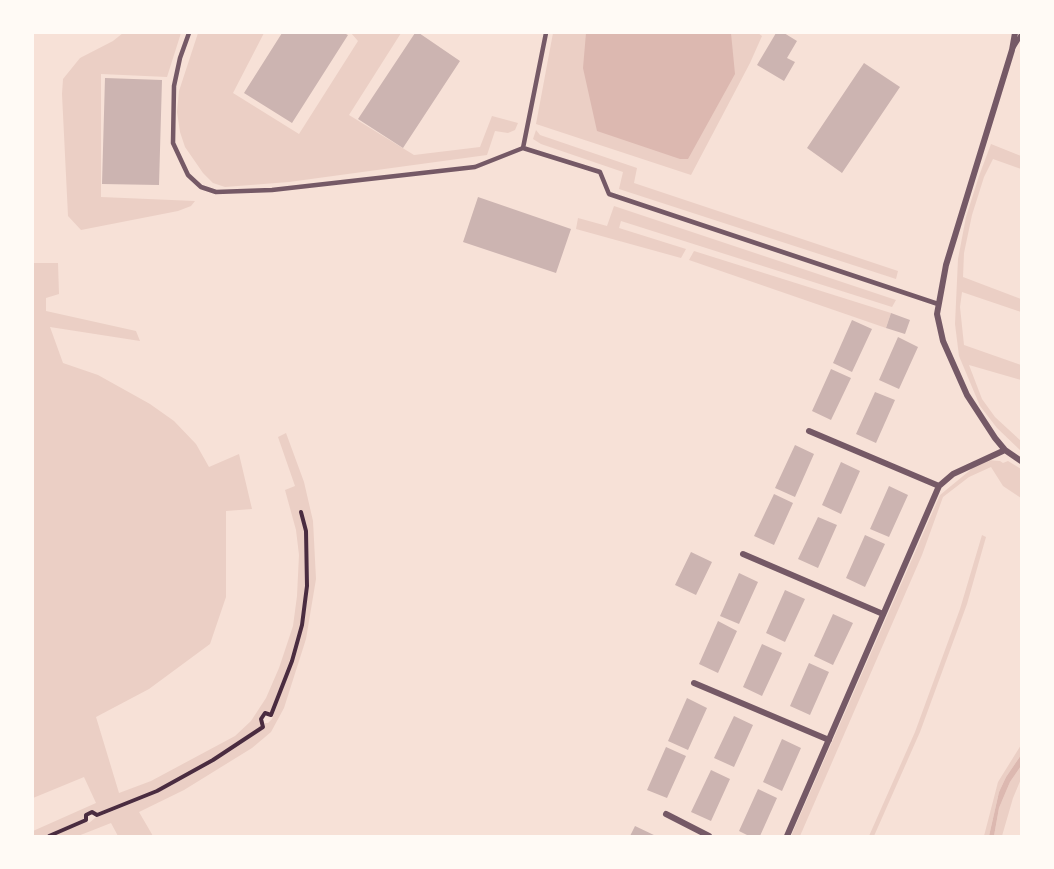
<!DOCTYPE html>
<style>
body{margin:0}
#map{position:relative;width:1054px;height:869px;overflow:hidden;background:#f7e1d7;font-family:Signika,sans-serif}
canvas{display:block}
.frame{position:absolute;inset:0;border:34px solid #fffaf5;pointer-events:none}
</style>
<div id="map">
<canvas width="1054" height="869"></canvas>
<div class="frame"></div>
</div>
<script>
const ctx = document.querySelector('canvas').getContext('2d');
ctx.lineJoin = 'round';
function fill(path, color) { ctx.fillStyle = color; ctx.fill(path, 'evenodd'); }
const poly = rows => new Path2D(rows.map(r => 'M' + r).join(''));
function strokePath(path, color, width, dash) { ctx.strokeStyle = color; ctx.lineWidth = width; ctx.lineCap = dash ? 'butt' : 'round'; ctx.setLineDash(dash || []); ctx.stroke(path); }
fill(poly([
 [123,33,181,33,167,77,101,74,101,197,195,201,191,206,178,211,81,230,68,216,62,94,63,79,80,58,113,41],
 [198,33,264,33,233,93,299,134,358,41,351,33,401,33,349,115,414,155,480,147,492,116,518,123,515,130,508,133,495,131,487,155,289,182,225,187,213,183,203,173,185,147,180,132,177,112,179,91],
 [553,33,758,33,762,36,750,63,691,175,536,124],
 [536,130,540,135,637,168,634,183,898,271,896,279,619,189,623,172,541,144,533,139],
 [991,144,1021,156,1021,169,993,159,984,177,972,215,964,253,963,277,1021,299,1021,312,962,292,960,307,964,345,1021,365,1021,380,969,365,982,399,995,417,1021,441,1021,451,997,428,980,406,959,356,955,324,958,259,966,217,979,176],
 [614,206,896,300,892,307,621,221,619,228,686,249,681,258,576,229,578,218,607,226],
 [694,251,891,313,886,328,689,260],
 [33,263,58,263,59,294,46,298,46,311,136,331,140,341,50,327,63,363,98,375,150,404,174,421,196,444,209,467,239,454,252,509,226,511,226,597,210,644,149,689,96,717,119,793,151,781,235,736,251,721,266,698,279,668,293,626,297,596,299,555,296,530,285,490,295,486,278,437,286,433,304,482,313,521,316,579,306,639,284,708,271,732,252,748,184,790,139,812,153,836,118,836,111,823,78,836,53,836,87,821,89,823,95,818,157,793,214,762,265,728,265,723,268,723,272,719,293,661,303,626,309,586,307,531,304,531,306,586,300,625,290,660,270,713,265,711,259,719,262,726,212,759,156,790,97,813,85,814,84,819,44,836,33,836,33,831,96,803,84,777,33,798],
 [987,460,1000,461,1003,463,1008,461,1021,469,1021,498,1003,486,991,467,969,477,943,497,922,555,800,836,791,836,940,495,974,467],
 [982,535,986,537,967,604,920,732,874,836,869,836,915,732,960,609],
 [1021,745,1021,755,1006,777,999,792,989,836,984,836,998,782],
 [1021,766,1021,779,1013,798,1002,836,994,836,999,808,1010,782]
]), '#ebcfc5');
fill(poly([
 [586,33,731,33,735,74,688,159,680,159,597,131,583,68],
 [1021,755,1021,766,1010,782,999,808,994,836,989,836,999,792,1006,777]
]), '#dcb8b0');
fill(poly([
 [282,33,344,33,348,35,292,123,244,93],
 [415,33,419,33,460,61,403,148,358,119],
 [776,33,784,33,797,41,787,58,795,62,784,81,757,65],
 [864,63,900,87,842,173,807,148],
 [105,78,162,80,159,185,102,184],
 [478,197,571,229,556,273,463,242],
 [891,313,910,320,905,334,886,328],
 [852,320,872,329,852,372,833,363],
 [898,337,918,347,899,389,879,380],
 [831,369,851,378,831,420,812,411],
 [875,392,895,400,876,443,856,434],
 [795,445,814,454,795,497,775,488],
 [841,462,860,471,841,514,822,505],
 [889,486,908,495,889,537,870,529],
 [774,494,793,503,774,545,754,536],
 [818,517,837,525,818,568,798,559],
 [865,535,885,544,865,587,846,578],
 [691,552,712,562,696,595,675,585],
 [739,573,758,582,739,624,720,616],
 [785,590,805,599,785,642,766,633],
 [833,614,853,623,833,665,814,656],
 [718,621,737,631,718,673,699,664],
 [762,644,782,653,762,696,743,687],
 [809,663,829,672,810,715,790,706],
 [687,698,707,708,688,750,668,741],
 [734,716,753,725,734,767,714,758],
 [782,739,801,748,782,791,763,782],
 [666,747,686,756,667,798,647,790],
 [711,770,730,779,711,821,691,812],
 [758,789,777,798,760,836,749,836,739,831],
 [635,826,656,836,630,836]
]), '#ccb4b1');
strokePath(poly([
 [49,836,86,820,86,815,92,812,97,815,157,791,213,760,263,727,261,719,265,713,271,715,292,661,302,625,307,586,306,531,301,512]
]), '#4a2c40', 4);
strokePath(poly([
 [189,33,180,58,174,86,173,143,188,175,201,187,216,192,272,190,475,167,523,148,600,172,609,194,938,304],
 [1013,48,1021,35],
 [523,148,546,33]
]), '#755966', 4.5);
strokePath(poly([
 [1015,33,1012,50,946,265,937,314,943,341,967,395,995,438,1005,450,1021,461],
 [809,431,939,486],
 [743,554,883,614],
 [694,683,829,740],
 [666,814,709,836],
 [787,836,939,486,953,474,1005,450]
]), '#755966', 6);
</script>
